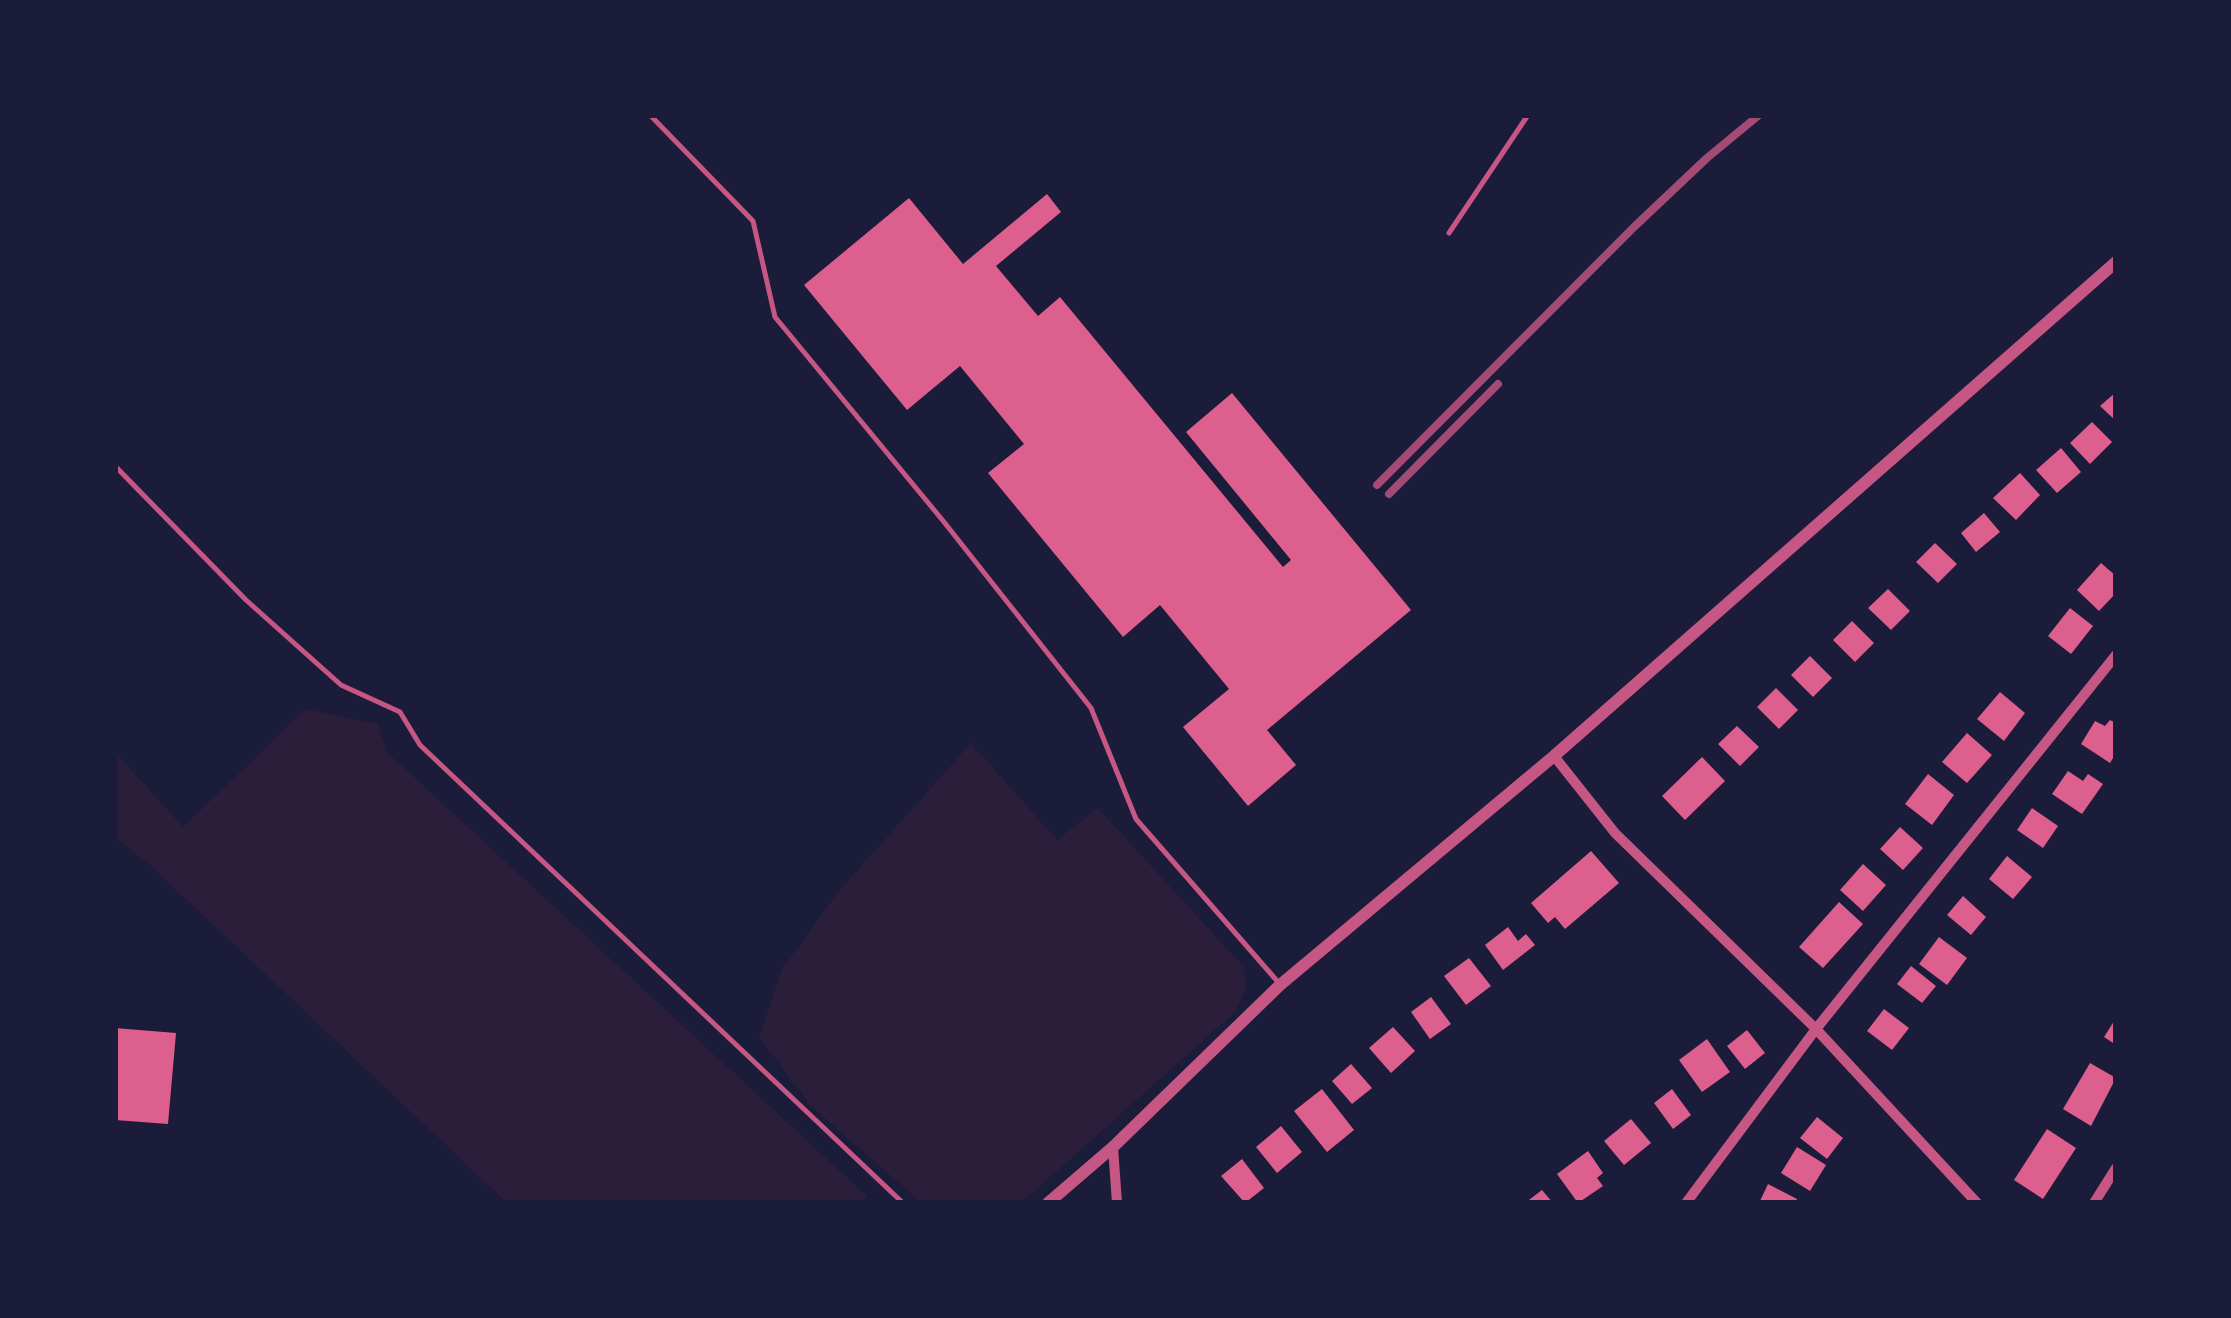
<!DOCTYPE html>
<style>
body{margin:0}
#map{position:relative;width:2231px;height:1318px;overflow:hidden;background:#1b1b3a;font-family:"Roboto Condensed",sans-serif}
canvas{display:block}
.frame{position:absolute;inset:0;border:118px solid #1b1b3a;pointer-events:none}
</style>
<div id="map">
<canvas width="2231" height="1318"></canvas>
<div class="frame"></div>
</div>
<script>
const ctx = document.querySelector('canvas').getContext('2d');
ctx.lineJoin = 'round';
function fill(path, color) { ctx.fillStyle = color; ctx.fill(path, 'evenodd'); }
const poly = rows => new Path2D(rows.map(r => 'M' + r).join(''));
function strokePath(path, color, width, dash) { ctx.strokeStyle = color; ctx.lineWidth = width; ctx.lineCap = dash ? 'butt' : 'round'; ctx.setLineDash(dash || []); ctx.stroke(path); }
fill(poly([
 [306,709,378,724,387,752,867,1196,860,1203,507,1203,150,865,115,838,115,752,183,827],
 [971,743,1057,840,1098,808,1244,967,1246,988,1236,1011,1021,1203,922,1203,811,1106,759,1037,781,971,838,892]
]), '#2a1e3b');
fill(poly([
 [1047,194,1061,212,996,266,1038,316,1060,297,1283,567,1291,560,1186,432,1232,393,1411,610,1267,730,1296,765,1248,806,1183,727,1229,689,1160,605,1123,637,988,473,1024,444,960,366,907,410,804,285,909,198,963,264],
 [2116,392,2116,421,2100,406],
 [2092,422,2112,442,2090,464,2070,443],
 [2061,448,2081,472,2057,493,2036,470],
 [2020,473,2040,495,2016,520,1993,498],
 [1984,513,2000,532,1976,552,1961,533],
 [1935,543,1957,564,1938,583,1916,562],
 [2101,563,2116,576,2116,593,2099,611,2077,590],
 [1888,589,1910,611,1891,630,1868,608],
 [2070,608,2093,626,2071,654,2048,636],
 [1852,621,1874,643,1855,662,1833,640],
 [1810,656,1832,678,1813,697,1791,675],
 [1776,688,1798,710,1779,729,1757,707],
 [2000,692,2025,713,2004,741,1977,719],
 [2110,720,2116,723,2116,753,2110,763,2081,744,2095,721,2105,726],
 [1737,726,1759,747,1740,766,1718,744],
 [1967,733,1992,755,1967,783,1942,762],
 [1702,757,1725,781,1685,820,1662,796],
 [2068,771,2083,781,2088,774,2103,784,2082,814,2052,794],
 [1928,774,1954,795,1932,825,1905,804],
 [2032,808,2058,826,2043,848,2017,830],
 [1900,827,1923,848,1903,870,1880,849],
 [1591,851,1619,883,1565,929,1555,917,1548,923,1531,903],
 [2007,856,2032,877,2013,899,1989,879],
 [1863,864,1886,885,1863,911,1840,890],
 [1963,896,1986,917,1971,935,1947,915],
 [1839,902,1863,924,1823,968,1799,947],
 [1508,927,1518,941,1526,934,1535,945,1503,970,1485,945],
 [1939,937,1967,958,1947,985,1919,964],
 [1469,958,1491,986,1466,1005,1444,976],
 [1911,966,1936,986,1922,1003,1897,984],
 [1431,997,1451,1024,1430,1039,1411,1012],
 [1884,1009,1909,1028,1892,1050,1867,1031],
 [2116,1018,2116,1045,2104,1037],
 [1393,1027,1415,1051,1391,1073,1369,1048],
 [115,1028,176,1033,168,1124,115,1120],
 [1747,1030,1765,1053,1745,1069,1727,1046],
 [1707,1039,1730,1072,1702,1092,1679,1060],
 [2090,1063,2116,1078,2091,1126,2063,1109],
 [1351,1064,1372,1088,1352,1104,1332,1081],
 [1322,1089,1354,1130,1327,1152,1294,1111],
 [1672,1089,1691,1115,1673,1129,1654,1103],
 [1817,1117,1843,1138,1827,1159,1800,1138],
 [1631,1119,1651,1143,1624,1165,1604,1141],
 [1281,1126,1302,1152,1277,1173,1256,1147],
 [2047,1129,2076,1148,2043,1199,2014,1180],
 [1797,1147,1826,1165,1810,1191,1781,1173],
 [1588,1151,1603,1173,1597,1178,1603,1186,1578,1203,1557,1174],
 [1242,1159,1264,1188,1245,1203,1221,1176],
 [1768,1184,1797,1199,1795,1203,1759,1203],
 [1542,1190,1553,1203,1525,1203]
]), '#dd5f8e');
strokePath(poly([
 [650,115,753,221,775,317,944,522,1091,708,1136,819,1278,982],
 [1449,233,1528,115],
 [115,466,246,600,341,685,400,712,420,745,903,1203]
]), '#c65784', 5);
strokePath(poly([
 [1554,756,1615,833,1816,1029,1977,1203],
 [1113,1147,1117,1203],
 [1686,1203,1816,1029,2116,655],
 [2094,1203,2116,1168]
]), '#c65784', 10);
strokePath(poly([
 [1048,1203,1113,1147,1280,985,1554,756,2116,262]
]), '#c65784', 12);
strokePath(poly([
 [1377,485,1634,227,1707,158,1759,115],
 [1389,494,1498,384]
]), '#a44b75', 8);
</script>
